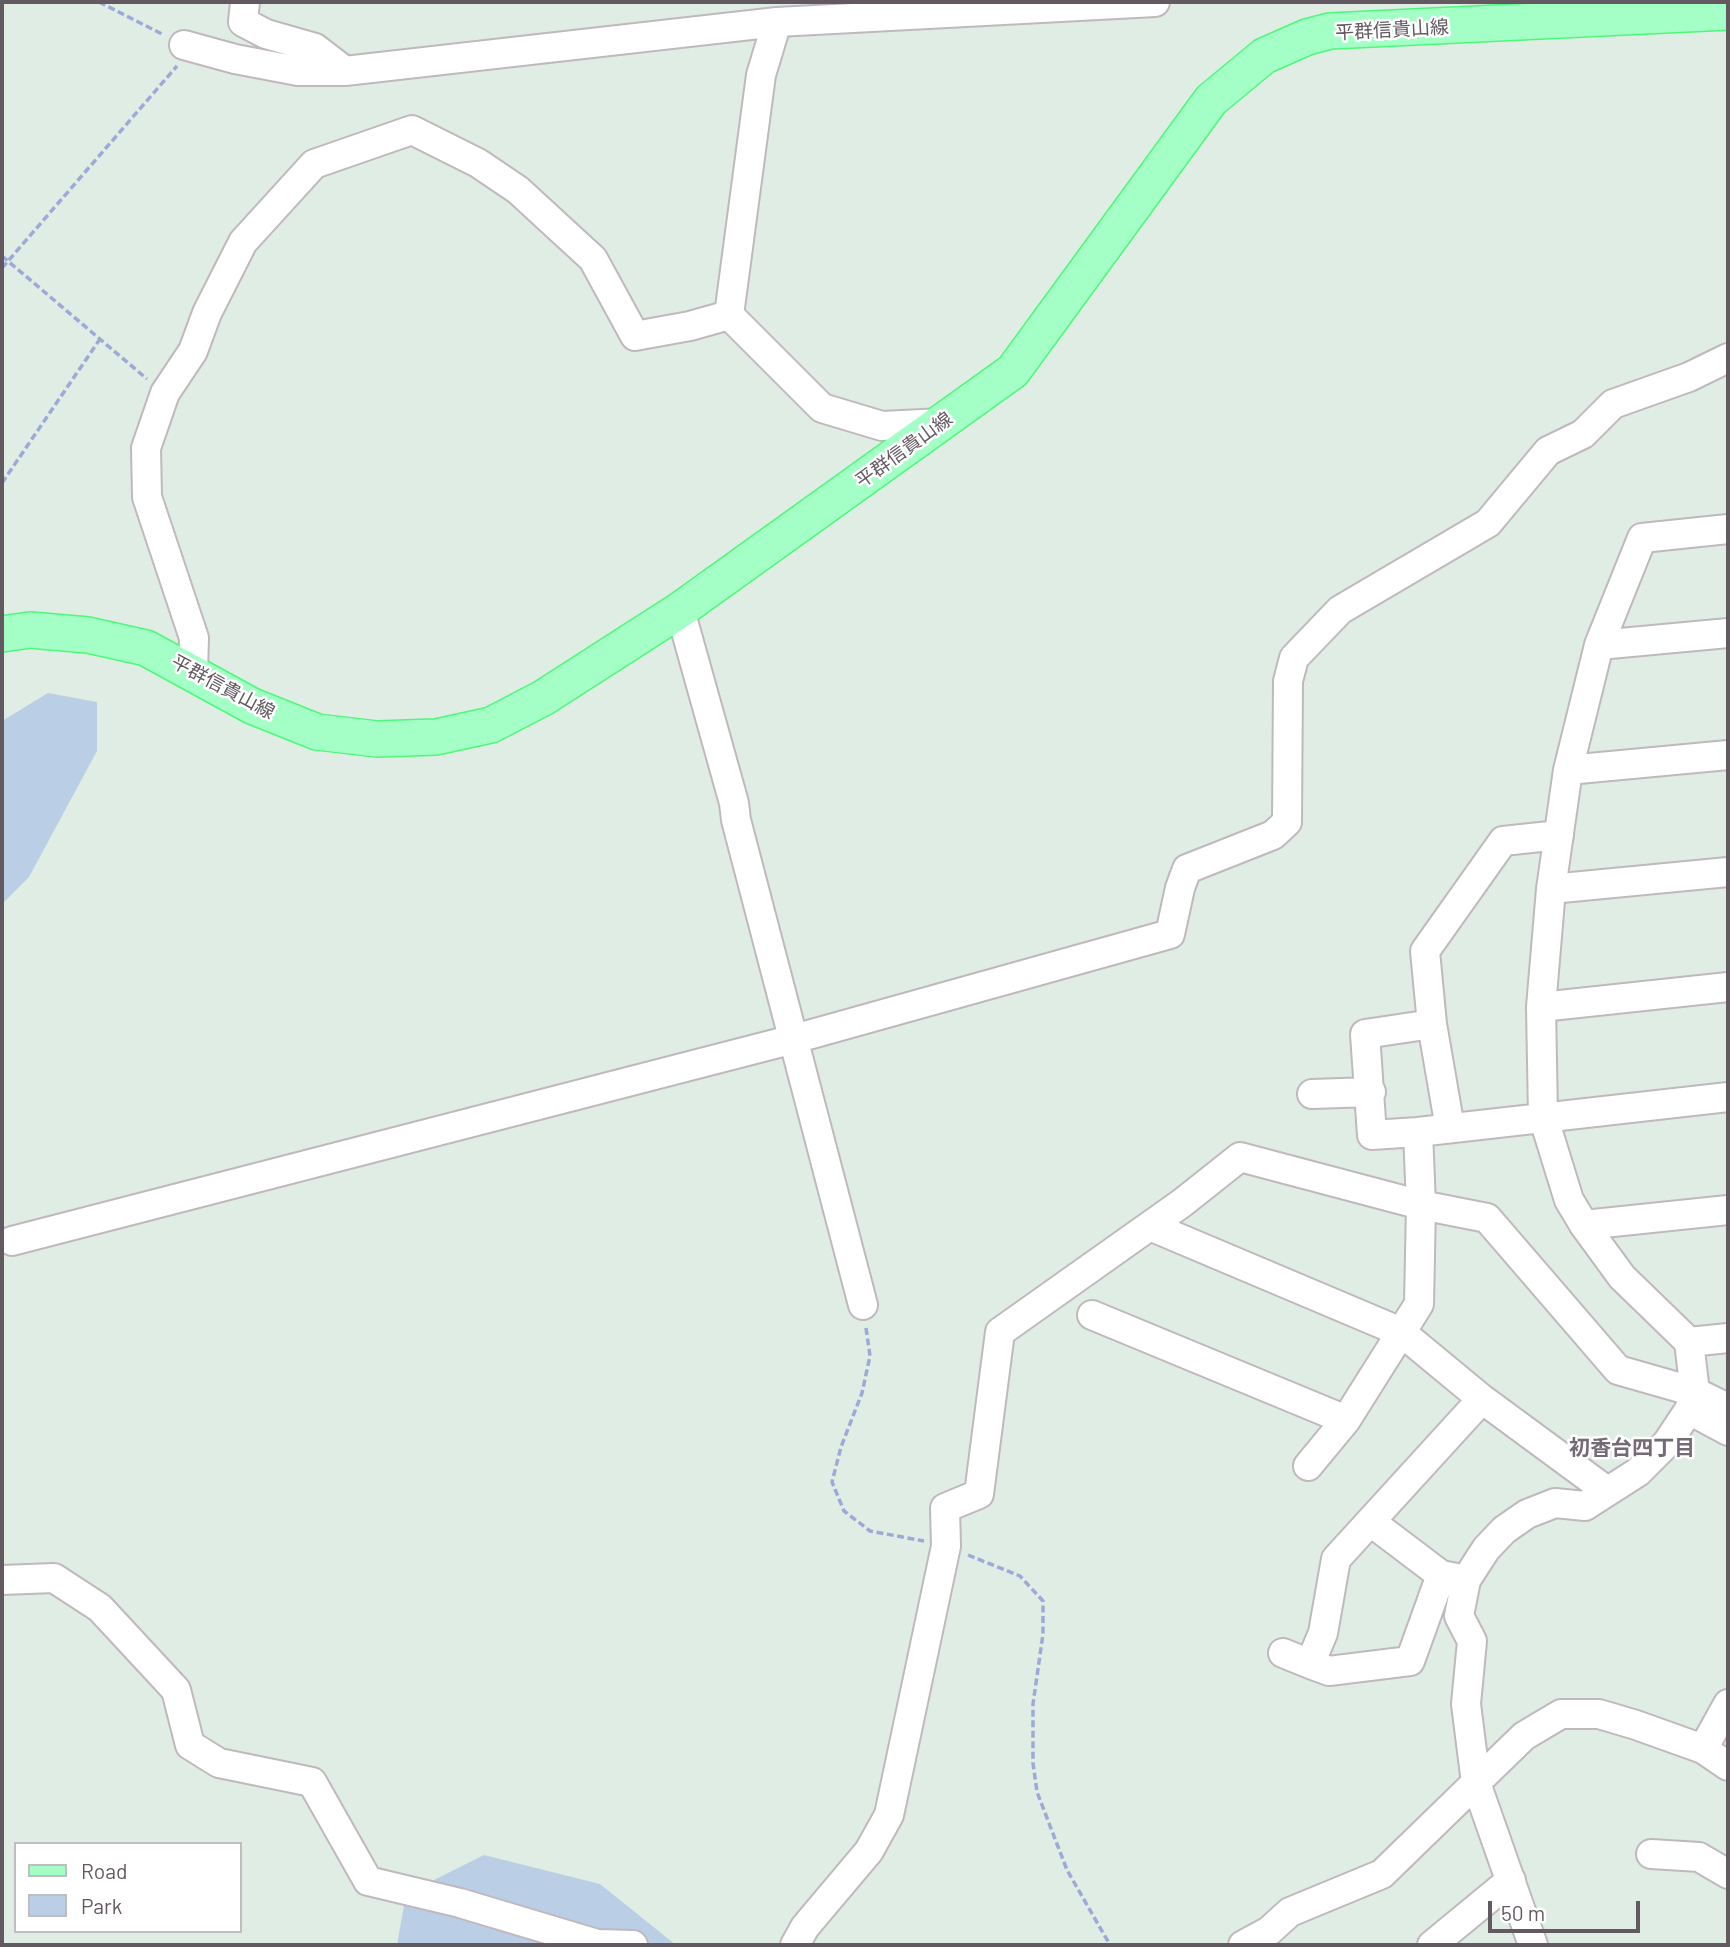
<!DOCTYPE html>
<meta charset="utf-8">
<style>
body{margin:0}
#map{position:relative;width:1730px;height:1947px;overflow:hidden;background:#e0ede4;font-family:Barlow,sans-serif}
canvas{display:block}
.frame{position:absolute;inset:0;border:4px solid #625961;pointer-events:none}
.legend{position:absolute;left:14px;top:1842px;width:228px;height:91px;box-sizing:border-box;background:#fff;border:2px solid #c0bdc0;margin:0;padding:9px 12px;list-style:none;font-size:21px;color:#625961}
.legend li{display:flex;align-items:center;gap:14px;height:35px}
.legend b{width:35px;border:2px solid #c0bdc0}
.scale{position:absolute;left:1488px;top:1901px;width:152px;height:32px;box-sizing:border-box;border:4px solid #625961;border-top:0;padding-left:9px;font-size:21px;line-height:24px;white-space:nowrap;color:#625961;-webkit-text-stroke:5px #fff;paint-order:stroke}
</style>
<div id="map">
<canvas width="1730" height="1947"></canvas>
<div class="frame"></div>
<ul class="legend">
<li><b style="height:9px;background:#a3ffc5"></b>Road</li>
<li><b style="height:19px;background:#bacfe6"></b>Park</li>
</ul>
<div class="scale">50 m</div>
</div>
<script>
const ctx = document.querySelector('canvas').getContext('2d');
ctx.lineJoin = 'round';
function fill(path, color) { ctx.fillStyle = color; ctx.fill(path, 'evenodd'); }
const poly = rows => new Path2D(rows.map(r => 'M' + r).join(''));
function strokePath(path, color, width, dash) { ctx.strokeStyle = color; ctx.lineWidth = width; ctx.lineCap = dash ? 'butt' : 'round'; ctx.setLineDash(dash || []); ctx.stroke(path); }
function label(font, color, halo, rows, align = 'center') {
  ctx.font = font + ' Barlow,"Noto Sans JP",sans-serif'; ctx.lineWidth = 5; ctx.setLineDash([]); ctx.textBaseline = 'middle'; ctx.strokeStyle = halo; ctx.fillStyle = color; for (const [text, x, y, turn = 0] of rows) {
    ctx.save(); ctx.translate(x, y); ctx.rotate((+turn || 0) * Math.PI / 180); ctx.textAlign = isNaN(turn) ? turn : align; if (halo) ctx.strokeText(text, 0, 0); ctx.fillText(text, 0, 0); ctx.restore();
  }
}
fill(poly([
 [48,693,97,702,97,751,29,877,2,904,2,721],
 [484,1855,600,1884,676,1945,397,1945,406,1894]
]), '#bacfe6');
const minor = poly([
 [245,2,243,22,266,34,315,48,345,71],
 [184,45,235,59,298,71,345,71,777,22,1155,2],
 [729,315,761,75,777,22],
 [729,315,822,408,882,426,942,423],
 [680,610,734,803,736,820,863,1305],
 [1599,645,1728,633],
 [193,671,194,638,147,497,146,448,165,393,193,351,207,313,243,242,314,164,412,130,478,163,518,190,593,259,635,336,690,326,729,315],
 [1568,770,1728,755],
 [1551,889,1728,872],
 [1541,1007,1728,987],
 [1312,1094,1371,1092],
 [1450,1128,1432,1024,1425,951,1503,841,1559,835],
 [1418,1132,1372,1135,1365,1034,1432,1024],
 [1584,1225,1728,1210],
 [1150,1226,1401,1332,1482,1399,1607,1491],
 [12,1241,794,1039,1170,934,1180,888,1187,869,1273,835,1287,822,1288,681,1294,658,1340,610,1488,523,1548,451,1583,434,1613,404,1689,377,1728,358],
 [1092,1315,1346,1420],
 [1689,1342,1728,1338],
 [1689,1410,1728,1431],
 [1308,1466,1346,1420,1419,1304,1421,1205,1418,1132,1728,1097],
 [1371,1522,1441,1575,1457,1578],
 [1441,1575,1410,1661,1329,1671,1310,1664,1323,1633,1336,1559,1482,1399],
 [2,1580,54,1578,100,1608,176,1690,190,1745,219,1763,312,1782,368,1881,460,1903,597,1944,633,1945],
 [1283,1653,1310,1664],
 [1703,1749,1728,1704],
 [1651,1854,1699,1857,1728,1874],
 [795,1945,805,1927,869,1851,889,1815,946,1546,945,1508,979,1494,1000,1332,1182,1203,1240,1157,1421,1205,1487,1218,1618,1370,1695,1392,1728,1408],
 [1243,1945,1269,1931,1290,1912,1382,1874,1524,1736,1561,1714,1599,1714,1636,1725,1703,1749,1728,1766],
 [1432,1945,1511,1880],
 [1533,1945,1476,1783,1466,1704,1472,1641,1459,1616,1466,1580,1486,1549,1504,1530,1527,1514,1555,1503,1585,1506,1638,1472,1667,1443,1689,1410,1695,1392,1689,1342,1622,1277,1584,1225,1569,1200,1543,1116,1541,1007,1551,889,1568,770,1599,645,1642,538,1728,529]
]);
const major = poly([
 [2,634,30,630,88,635,146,648,252,706,317,732,377,739,436,737,491,725,543,698,680,610,1013,371,1211,100,1264,56,1307,37,1330,31,1728,12]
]);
strokePath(minor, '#c0b8bf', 32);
strokePath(major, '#4df979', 38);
strokePath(poly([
 [99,2,162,34],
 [2,256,147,379],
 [2,268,177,66],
 [2,483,100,339],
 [866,1328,870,1356,862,1393,841,1447,832,1482,844,1511,870,1531,924,1541],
 [968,1555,1020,1576,1043,1601,1043,1634,1033,1704,1033,1763,1037,1792,1067,1870,1110,1945]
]), '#9da9d9', 3.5, [7, 3.5]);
strokePath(minor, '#fff', 28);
strokePath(major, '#a3ffc5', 35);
label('19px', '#625961', '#fff', [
 ["平群信貴山線",1392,30,-3],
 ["平群信貴山線",904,450,-36],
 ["平群信貴山線",223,687,28]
]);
label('bold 21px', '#746a74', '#fff', [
 ["初香台四丁目",1632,1448]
]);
</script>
